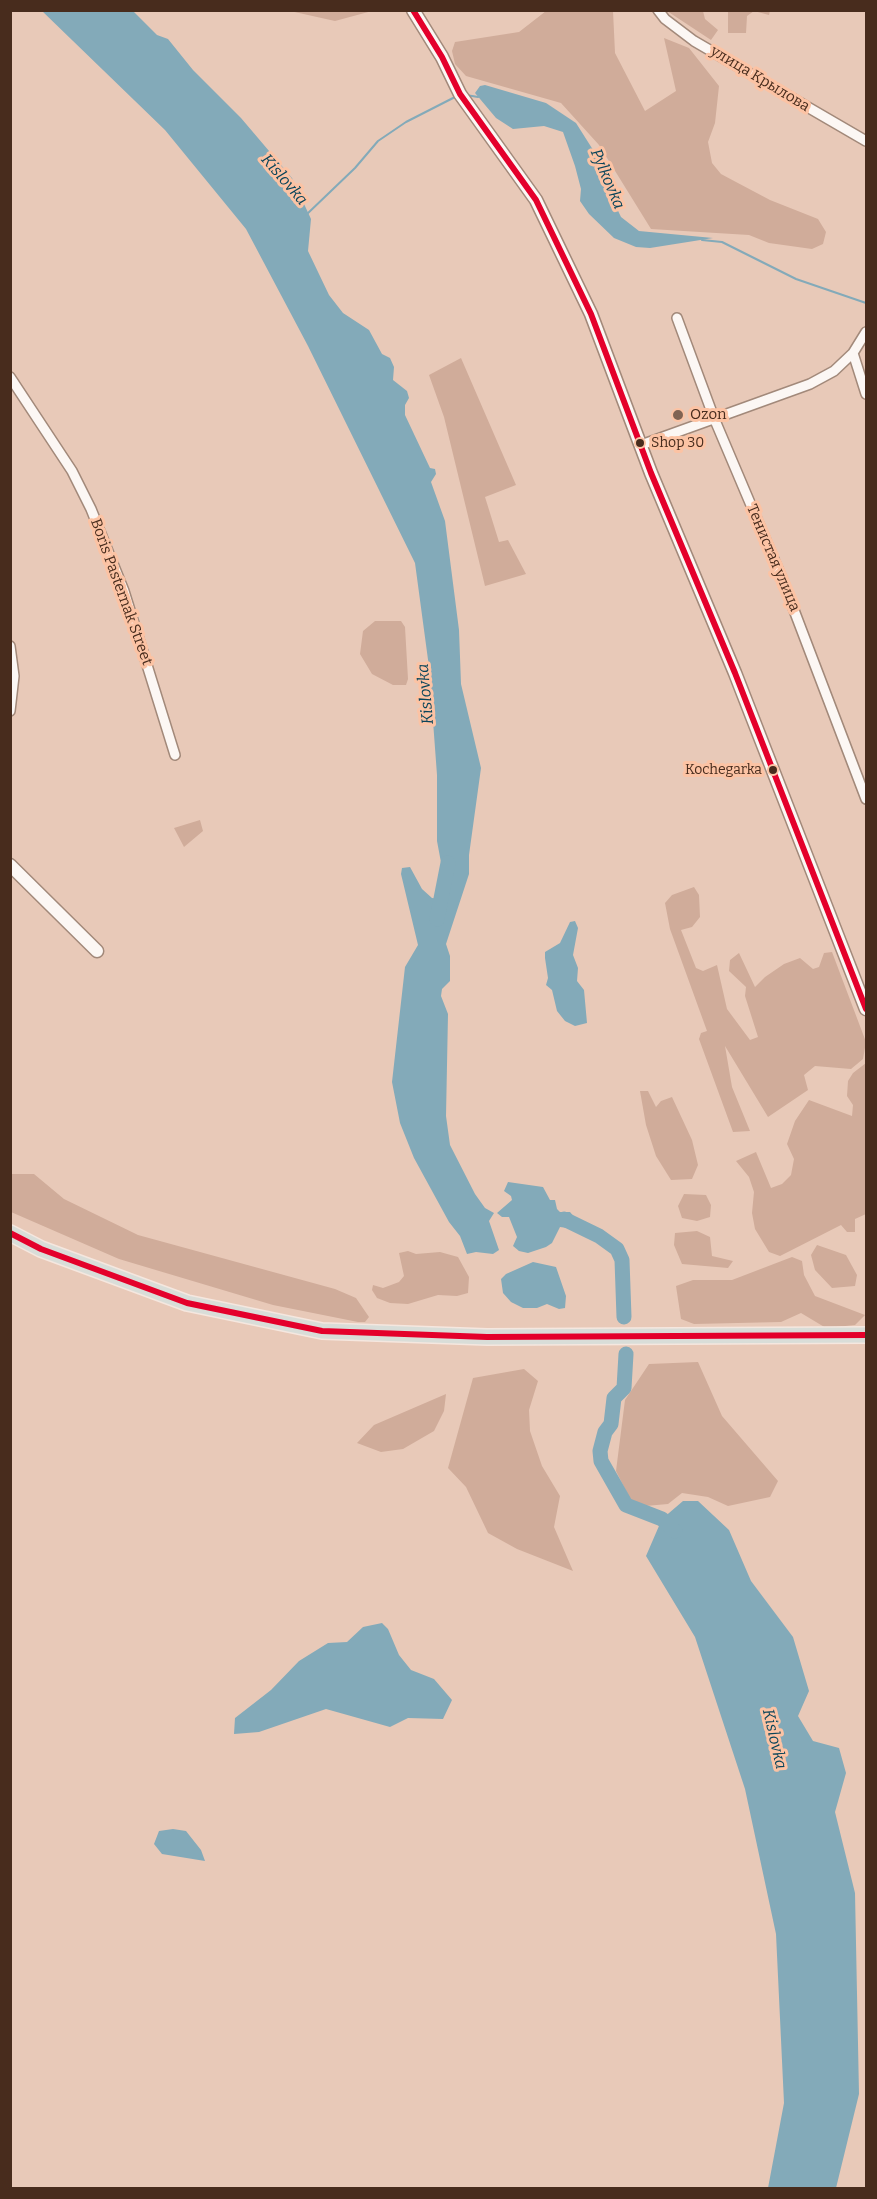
<!DOCTYPE html>
<meta charset="utf-8">
<style>
body{margin:0}
#map{position:relative;width:877px;height:2199px;overflow:hidden;background:#e8c9b8;font-family:Bitter,serif}
canvas{display:block}
.frame{position:absolute;inset:0;border:12px solid #482c1d;pointer-events:none}
</style>
<div id="map">
<canvas width="877" height="2199"></canvas>
<div class="frame"></div>
</div>
<script>
const ctx = document.querySelector('canvas').getContext('2d');
ctx.lineJoin = 'round';
function fill(path, color) { ctx.fillStyle = color; ctx.fill(path, 'evenodd'); }
const poly = rows => new Path2D(rows.map(r => 'M' + r).join(''));
function strokePath(path, color, width, dash) { ctx.strokeStyle = color; ctx.lineWidth = width; ctx.lineCap = dash ? 'butt' : 'round'; ctx.setLineDash(dash || []); ctx.stroke(path); }
function label(font, color, halo, rows, align = 'center') {
  ctx.font = font + ' Bitter,serif'; ctx.lineWidth = 6; ctx.setLineDash([]); ctx.textBaseline = 'middle'; ctx.strokeStyle = halo; ctx.fillStyle = color; for (const [text, x, y, turn = 0] of rows) {
    ctx.save(); ctx.translate(x, y); ctx.rotate((+turn || 0) * Math.PI / 180); ctx.textAlign = isNaN(turn) ? turn : align; if (halo) ctx.strokeText(text, 0, 0); ctx.fillText(text, 0, 0); ctx.restore();
  }
}
fill(poly([
 [290,11,290,10,372,11,335,21],
 [546,11,613,11,615,53,645,111,676,91,664,38,689,48,719,86,715,123,708,142,712,163,721,174,736,182,770,200,818,219,826,232,823,244,812,249,769,243,749,235,651,229,599,145,561,103,466,76,455,64,452,51,455,42,519,32],
 [667,11,703,11,705,19,718,30,711,40],
 [728,11,770,10,770,11,769,15,754,11,747,16,746,33,728,33],
 [461,358,516,485,485,497,499,542,508,540,526,574,485,586,444,417,429,375],
 [375,621,401,621,405,627,408,679,406,685,393,685,372,674,360,654,363,631],
 [200,820,203,831,184,847,174,828],
 [694,887,699,895,700,917,692,927,681,930,696,968,703,971,717,965,727,1009,750,1040,758,1037,745,996,746,987,729,971,730,960,739,953,755,987,765,977,784,964,800,958,813,969,819,967,824,953,832,952,866,1042,863,1059,851,1069,815,1066,804,1075,808,1090,768,1117,725,1046,732,1087,750,1131,733,1132,699,1039,701,1033,707,1031,670,929,665,903,672,895],
 [866,1063,866,1214,855,1219,855,1232,847,1232,841,1225,780,1256,769,1252,755,1229,752,1213,754,1192,749,1177,736,1161,756,1152,771,1188,782,1184,791,1175,794,1159,787,1144,795,1121,809,1100,852,1116,853,1105,847,1096,848,1081,853,1073],
 [640,1091,648,1091,656,1107,661,1101,672,1097,692,1140,698,1165,692,1179,671,1180,656,1156,646,1125],
 [11,1174,34,1174,64,1199,138,1235,335,1289,356,1298,369,1317,365,1322,358,1322,273,1305,119,1259,11,1212],
 [684,1194,706,1195,711,1205,710,1217,697,1221,682,1218,678,1206],
 [697,1231,710,1237,712,1256,733,1261,728,1268,682,1264,674,1245,675,1233],
 [817,1245,846,1255,857,1275,855,1286,832,1288,815,1270,811,1255],
 [408,1251,416,1254,440,1252,458,1257,469,1277,468,1293,457,1296,438,1295,408,1304,390,1303,377,1298,372,1290,373,1285,383,1288,399,1282,404,1276,399,1253],
 [792,1257,802,1261,804,1275,815,1296,865,1315,855,1325,826,1328,801,1313,781,1322,694,1324,681,1319,676,1286,693,1280,732,1280],
 [698,1362,722,1416,778,1481,770,1497,728,1506,708,1497,682,1493,668,1504,634,1507,616,1471,625,1400,649,1364],
 [524,1369,538,1381,529,1410,530,1431,542,1466,560,1496,554,1527,573,1571,517,1549,488,1533,466,1487,448,1468,473,1378],
 [446,1394,444,1411,434,1431,403,1449,381,1452,357,1443,374,1425]
]), '#d0ac9a');
fill(poly([
 [42,11,133,11,157,35,168,39,193,70,241,118,292,178,311,219,308,251,329,295,343,313,369,330,382,354,390,358,394,367,393,380,407,391,409,398,405,405,405,415,430,468,435,469,436,474,431,482,445,521,459,630,461,684,481,768,469,855,469,874,446,944,450,956,450,981,442,989,441,996,448,1014,446,1116,450,1145,475,1194,485,1208,494,1213,489,1221,499,1250,493,1254,476,1252,467,1254,460,1236,449,1222,414,1158,400,1123,392,1082,405,967,418,945,401,874,402,868,410,867,422,889,432,898,448,900,437,841,437,775,429,667,415,563,308,346,246,229,165,130],
 [485,85,546,103,576,123,595,153,597,167,621,217,639,231,713,238,650,248,636,247,614,238,589,214,580,201,581,189,575,166,563,132,544,126,513,129,496,118,475,93,480,86],
 [575,921,578,928,573,955,578,968,577,981,584,990,587,1023,575,1026,565,1021,557,1011,552,990,546,985,548,978,545,958,545,952,560,943,570,922],
 [508,1182,543,1187,550,1200,555,1200,557,1209,560,1212,570,1212,582,1226,575,1229,560,1227,552,1243,546,1247,528,1253,519,1251,513,1246,517,1237,509,1217,502,1217,497,1213,512,1200,511,1196,504,1191],
 [533,1262,556,1267,566,1296,565,1308,559,1309,547,1304,537,1308,523,1308,511,1302,503,1293,501,1279,506,1274],
 [683,1501,698,1501,729,1530,751,1581,793,1637,809,1691,798,1716,813,1741,839,1748,846,1773,835,1812,855,1893,859,2094,836,2188,768,2188,784,2103,776,1934,745,1789,695,1637,646,1556,662,1519],
 [382,1623,388,1629,399,1655,411,1670,434,1679,452,1700,443,1719,408,1718,390,1727,326,1709,259,1732,234,1734,235,1718,271,1690,299,1661,328,1643,347,1642,363,1627],
 [173,1829,186,1831,201,1850,205,1861,162,1854,154,1844,159,1831]
]), '#83aab9');
strokePath(poly([
 [466,95,478,97],
 [306,215,355,168,378,141,406,122,455,97],
 [702,240,722,242,796,279,866,303]
]), '#83aab9', 2);
strokePath(poly([
 [437,919,448,863],
 [564,1219,599,1236,617,1249,622,1260,624,1317],
 [626,1354,624,1388,614,1398,611,1424,605,1432,600,1451,601,1461,626,1505,662,1519,675,1531]
]), '#83aab9', 15);
const minor = poly([
 [658,10,665,19,694,41,866,141],
 [677,318,714,418,781,576,866,799],
 [853,353,866,394],
 [10,377,72,471,91,509,124,591,175,755],
 [641,445,810,384,834,371,853,353,866,332],
 [10,646,14,676,10,711]
]);
const tertiary = poly([
 [413,10,442,57,460,94,536,200,591,314,651,473,735,673,866,1009],
 [10,865,97,951]
]);
const primary = poly([
 [10,1233,41,1249,187,1303,322,1331,487,1337,866,1335]
]);
strokePath(minor, '#a2897a', 12);
strokePath(tertiary, '#a2897a', 15);
strokePath(primary, '#f5e7df', 18);
strokePath(minor, '#fcf7f4', 9);
strokePath(tertiary, '#fcf7f4', 12);
strokePath(primary, '#d9ddd8', 15);
strokePath(poly([
 [413,10,442,57,460,94,536,200,591,314,651,473,735,673,866,1009],
 [10,1233,41,1249,187,1303,322,1331,487,1337,866,1335]
]), '#e4002b', 6);
for (const [x, y, r, color] of [
 [678,415,6,"#806353"],
 [640,443,5,"#482c1d"],
 [773,770,5,"#482c1d"]
]) { const dot = new Path2D(); dot.arc(x, y, r, 0, 2 * Math.PI); ctx.fillStyle = color; ctx.fill(dot); strokePath(dot, '#fcc3a4', 2); }
label('14px', '#482c1d', '#fcc3a4', [
 ["Shop 30",651,443],
 ["Kochegarka",762,770,"right"]
], 'left');
label('15px', '#482c1d', '#fcc3a4', [
 ["улица Крылова",760,79,31],
 ["Тенистая улица",773,558,67],
 ["Boris Pasternak Street",121,592,70]
]);
label('15px', '#482c1d', '#fcc3a4', [
 ["Ozon",690,415]
], 'left');
label('italic 16px', '#09445a', '#fcc3a4', [
 ["Pylkovka",607,179,67],
 ["Kislovka",284,180,49],
 ["Kislovka",426,694,-95],
 ["Kislovka",774,1739,77]
]);
</script>
